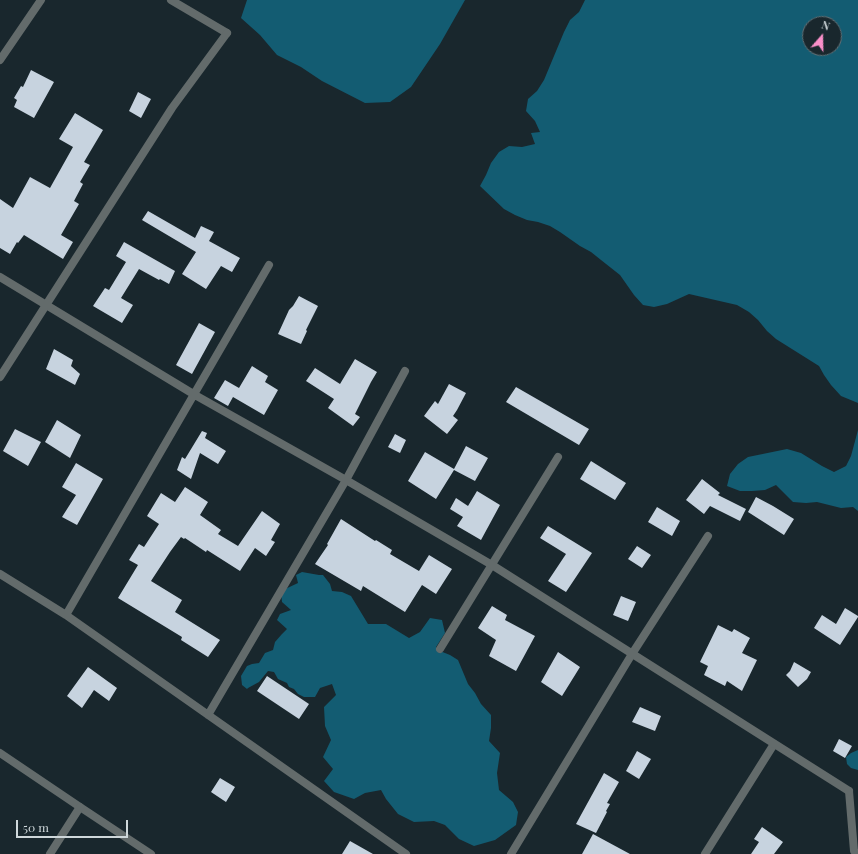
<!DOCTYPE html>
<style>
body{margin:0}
#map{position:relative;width:858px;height:854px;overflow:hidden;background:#19272d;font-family:"Playfair Display",serif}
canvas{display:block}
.north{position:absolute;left:802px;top:16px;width:40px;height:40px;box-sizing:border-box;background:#19272d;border:1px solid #616d72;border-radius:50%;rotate:20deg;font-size:11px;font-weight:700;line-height:16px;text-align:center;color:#ced7da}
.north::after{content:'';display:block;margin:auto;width:14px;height:18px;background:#f98fc9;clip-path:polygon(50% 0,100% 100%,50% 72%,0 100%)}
.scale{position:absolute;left:16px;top:820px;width:112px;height:18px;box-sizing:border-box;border:2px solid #ced7da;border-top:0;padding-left:5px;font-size:12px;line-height:14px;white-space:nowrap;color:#ced7da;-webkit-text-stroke:3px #19272d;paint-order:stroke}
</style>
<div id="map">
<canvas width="858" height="854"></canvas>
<div class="north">N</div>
<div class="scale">50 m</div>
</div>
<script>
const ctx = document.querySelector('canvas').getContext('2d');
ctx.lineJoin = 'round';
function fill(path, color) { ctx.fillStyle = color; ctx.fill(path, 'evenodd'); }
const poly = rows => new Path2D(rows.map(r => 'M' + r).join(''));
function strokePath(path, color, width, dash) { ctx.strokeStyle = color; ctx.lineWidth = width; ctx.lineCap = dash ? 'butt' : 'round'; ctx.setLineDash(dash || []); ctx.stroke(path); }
fill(poly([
 [247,0,465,0,440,44,411,87,390,102,365,103,322,81,301,67,277,55,260,35,241,18],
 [585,0,858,0,858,403,841,396,831,385,824,375,819,366,776,339,767,331,758,320,749,312,737,305,689,294,667,304,654,307,643,305,634,295,620,275,601,260,591,252,580,246,560,232,550,226,538,222,527,220,515,215,504,209,480,186,486,175,491,163,499,152,509,146,522,147,535,144,531,133,540,132,535,121,526,111,528,99,537,91,544,80,564,32,570,20,579,12],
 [810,24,834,24,834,48,810,48],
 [858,430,858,511,853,507,841,508,817,502,806,503,793,502,776,485,765,490,752,491,740,491,727,486,730,474,738,464,748,457,787,449,801,453,822,466,834,472,846,466,851,456],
 [302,572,319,575,323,575,330,584,332,591,342,592,351,596,368,624,386,624,409,638,420,632,430,618,442,620,445,633,436,647,440,651,450,655,458,660,468,684,475,693,481,704,491,715,491,728,489,741,500,753,497,773,499,790,513,802,518,812,516,825,495,840,474,846,459,839,445,825,434,821,414,822,398,814,386,799,381,790,365,793,354,799,334,792,324,781,333,769,323,757,331,740,325,726,324,707,336,695,332,684,320,688,315,697,304,697,298,694,294,689,289,687,287,683,278,679,274,672,268,671,259,682,248,688,247,689,242,685,241,676,247,666,252,664,259,663,265,653,273,650,275,642,282,634,287,629,277,620,280,614,291,610,282,602,281,591,298,583,296,575],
 [858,750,858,770,851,768,847,764,846,757,851,753]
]), '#135c72');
fill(poly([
 [31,70,54,82,34,118,14,107,17,100,14,98,21,86,23,87],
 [138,92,151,99,141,118,129,111],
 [75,113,103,130,84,162,90,165,80,182,83,184,74,201,79,204,61,235,73,242,63,259,24,235,18,243,17,242,10,254,0,248,0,199,13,208,30,177,50,188,73,147,59,139],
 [148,211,195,238,201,226,214,232,209,241,240,258,232,272,221,266,206,289,182,274,196,252,142,220],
 [124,242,175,271,169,284,160,279,159,280,139,269,121,298,133,305,122,323,93,306,105,288,109,290,126,262,116,256],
 [299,296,318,306,306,330,307,331,301,344,278,334,289,310,293,306],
 [199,323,215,332,192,374,176,365],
 [54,349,73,360,71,366,80,374,75,385,46,369],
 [355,359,377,372,371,382,355,414,360,417,353,426,328,408,334,399,306,381,315,368,340,384],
 [252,366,268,376,265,382,278,390,264,415,233,397,228,406,214,398,225,380,239,388],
 [449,384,466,393,457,410,453,416,458,420,447,434,424,416,435,401,438,404],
 [516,387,589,429,579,445,506,402],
 [57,420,81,435,70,458,45,442],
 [15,429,41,442,28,466,3,451],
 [202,431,207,433,205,438,226,451,218,464,200,453,191,479,177,470,182,457,185,459],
 [395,434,406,440,400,453,388,447],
 [466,446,488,458,475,481,454,470,436,499,408,481,425,452,454,469],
 [591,461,626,483,615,500,580,479],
 [76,463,103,479,77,525,62,517,76,495,62,487],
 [702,479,720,493,718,495,746,509,740,521,710,506,704,514,686,500],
 [185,487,208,502,200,515,221,530,218,534,238,546,262,511,280,524,271,540,275,542,266,556,255,548,240,571,207,550,206,552,185,538,184,539,181,537,170,552,151,581,182,600,175,612,220,640,208,657,181,640,182,637,118,598,138,565,129,560,139,544,144,547,159,524,147,516,161,493,175,502],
 [477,491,500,505,481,540,457,526,463,517,450,509,456,498,468,506],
 [756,497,773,506,794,519,784,535,748,512],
 [657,507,680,521,672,536,648,522],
 [341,519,375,541,376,540,392,550,390,554,419,571,429,555,452,569,436,594,422,585,405,612,363,586,361,591,315,564,328,545,327,544],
 [548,526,592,553,566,592,548,581,566,554,540,538],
 [637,546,651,555,642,568,628,559],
 [621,596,636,602,628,621,613,615],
 [492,606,507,615,505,620,535,636,516,671,489,656,496,640,478,628],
 [845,608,858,616,858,617,840,645,814,628,822,615,836,624],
 [718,625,732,632,734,629,750,638,742,653,757,660,742,691,727,681,725,686,704,675,708,666,700,662],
 [558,652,580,667,562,696,541,682],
 [794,662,811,672,807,679,798,687,786,675,790,671],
 [88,667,117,688,109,701,94,690,82,708,67,696],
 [267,676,309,704,299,719,257,691],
 [640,707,661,716,655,731,632,722],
 [839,739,852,746,845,758,833,751],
 [637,751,651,759,639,779,626,771],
 [604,773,619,782,607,803,610,804,606,811,607,812,596,833,576,824],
 [220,778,235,787,226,802,211,792],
 [762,827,783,842,774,854,751,854,759,842,754,839],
 [593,834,630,854,582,854],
 [350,841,373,854,342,854]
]), '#c7d3df');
strokePath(poly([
 [171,0,227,33],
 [440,649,558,457],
 [0,753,80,807,151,854],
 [849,791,854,851,858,854],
 [511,854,632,654,708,536],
 [705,854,774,744]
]), '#636b6b', 8);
strokePath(poly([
 [0,60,41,0],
 [0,277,195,395,346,480,492,565,849,791],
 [0,377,172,108,227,33],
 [0,574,66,615,406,854],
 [66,615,269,265],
 [208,715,346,480,405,371],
 [50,854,80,807]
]), '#636b6b', 8);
</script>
